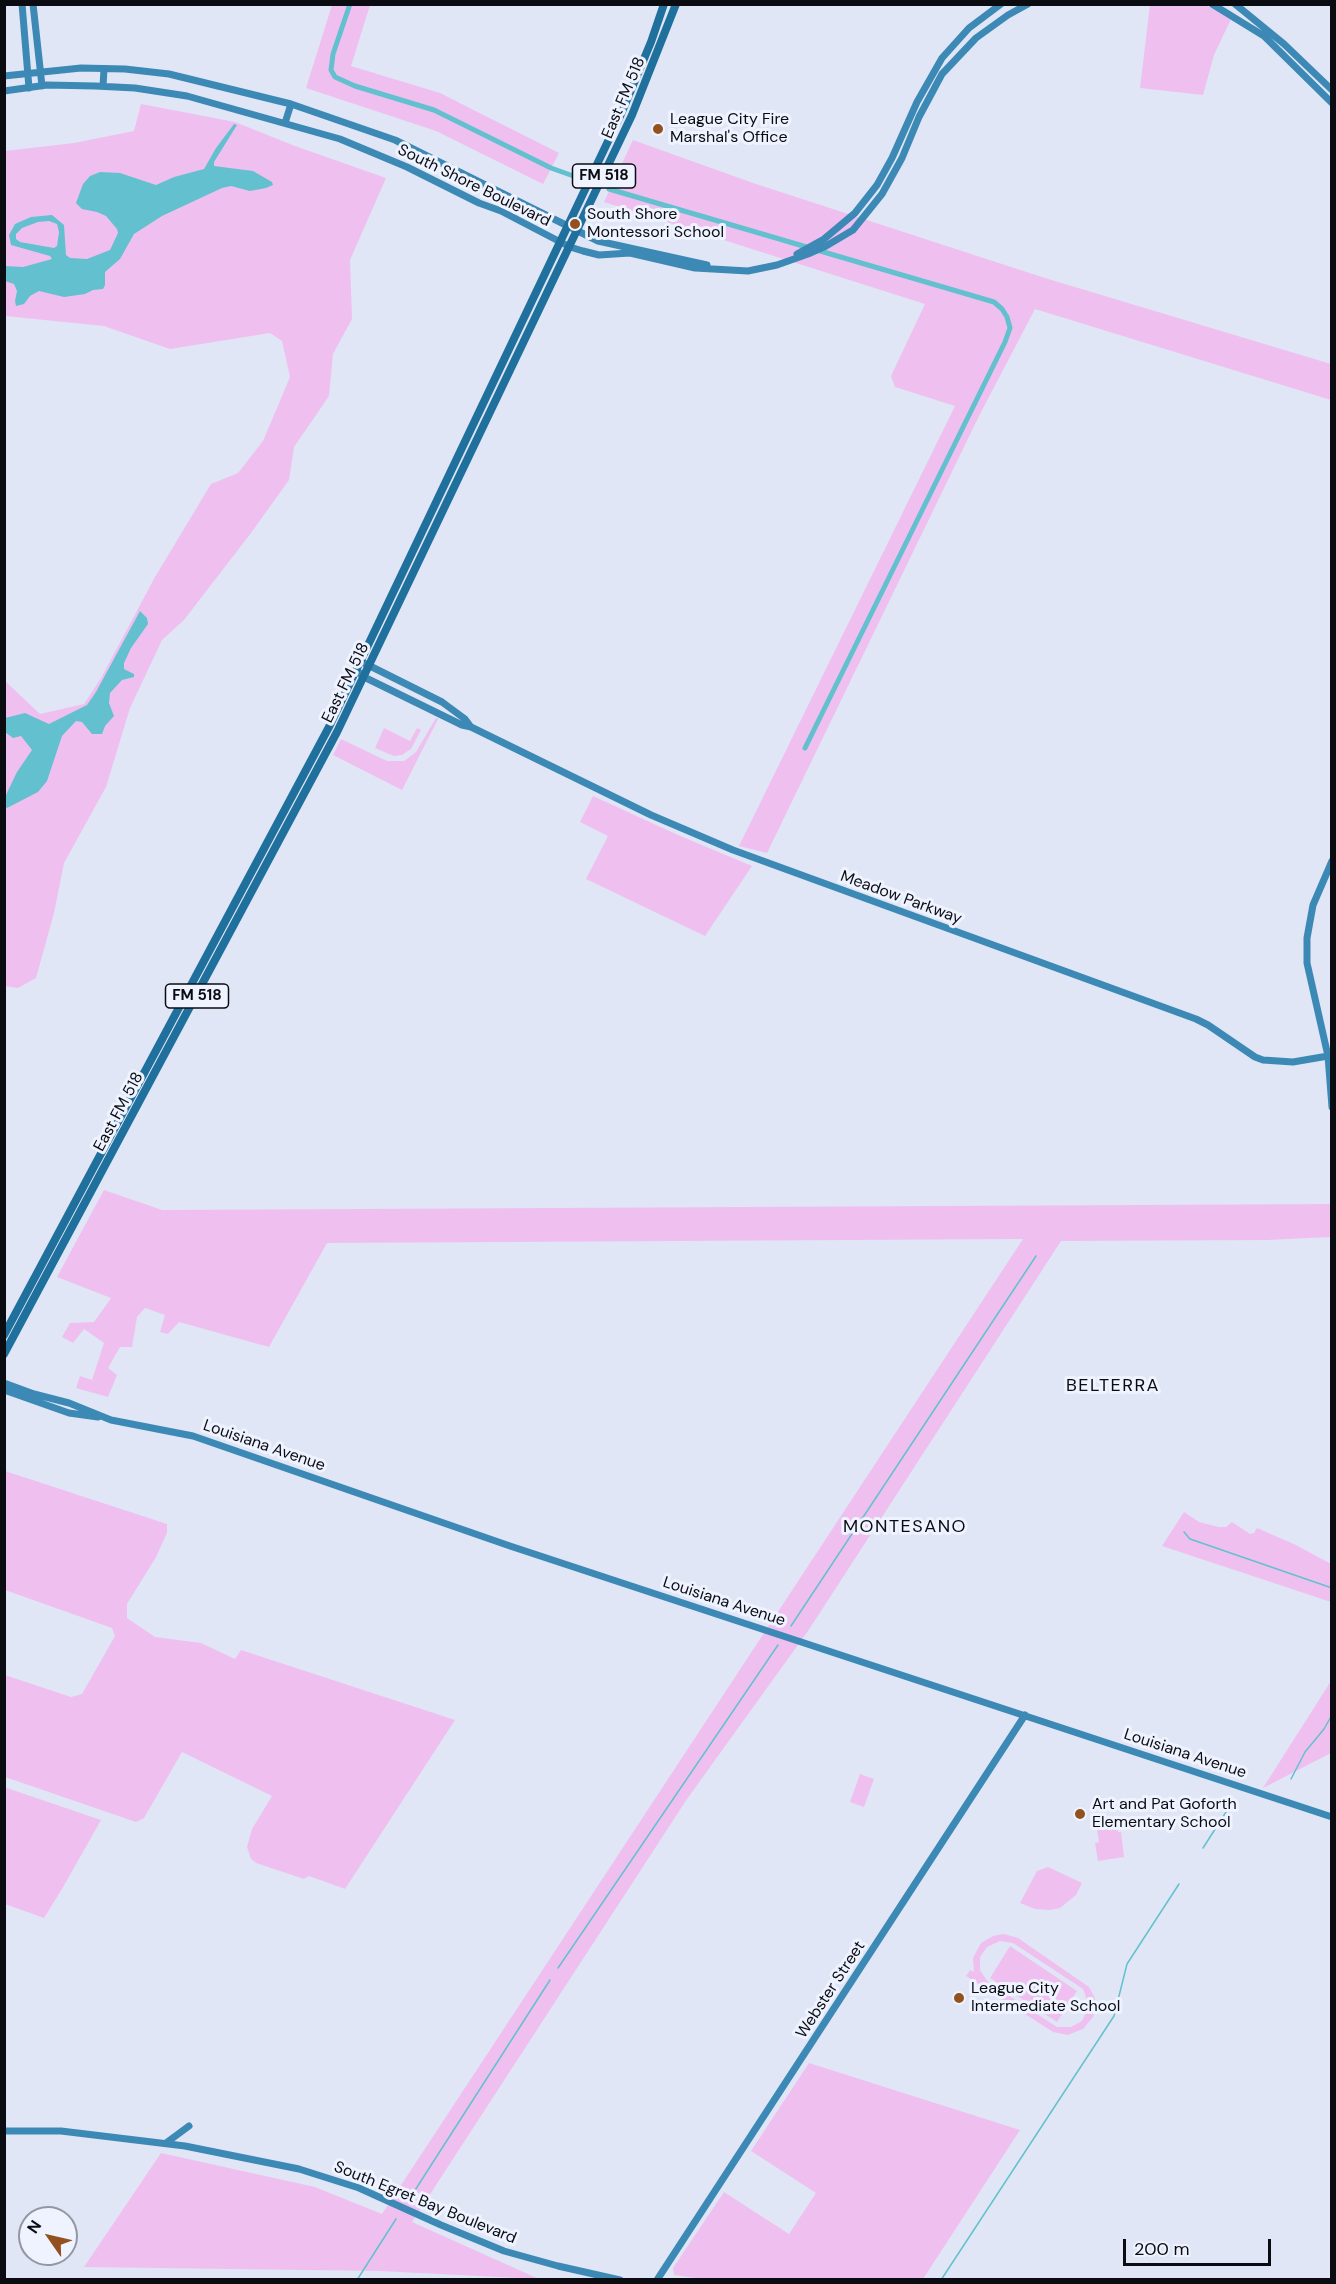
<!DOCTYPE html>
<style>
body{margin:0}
#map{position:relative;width:1336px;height:2284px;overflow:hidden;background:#e0e6f5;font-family:"DM Sans",sans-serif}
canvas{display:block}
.frame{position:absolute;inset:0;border:6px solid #0a0c11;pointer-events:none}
.north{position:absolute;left:18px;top:2206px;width:60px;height:60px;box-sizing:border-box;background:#eef3ff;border:2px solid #9397a0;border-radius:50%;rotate:304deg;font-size:16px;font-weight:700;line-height:24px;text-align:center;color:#0a0c11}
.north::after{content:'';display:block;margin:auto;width:21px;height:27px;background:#93511f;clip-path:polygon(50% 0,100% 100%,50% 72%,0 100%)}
.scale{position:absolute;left:1123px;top:2239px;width:148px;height:27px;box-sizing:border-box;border:3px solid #0a0c11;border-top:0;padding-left:8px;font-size:18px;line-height:21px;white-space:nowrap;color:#0a0c11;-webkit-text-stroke:4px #eef3ff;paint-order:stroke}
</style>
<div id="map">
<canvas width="1336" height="2284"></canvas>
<div class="frame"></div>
<div class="north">N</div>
<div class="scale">200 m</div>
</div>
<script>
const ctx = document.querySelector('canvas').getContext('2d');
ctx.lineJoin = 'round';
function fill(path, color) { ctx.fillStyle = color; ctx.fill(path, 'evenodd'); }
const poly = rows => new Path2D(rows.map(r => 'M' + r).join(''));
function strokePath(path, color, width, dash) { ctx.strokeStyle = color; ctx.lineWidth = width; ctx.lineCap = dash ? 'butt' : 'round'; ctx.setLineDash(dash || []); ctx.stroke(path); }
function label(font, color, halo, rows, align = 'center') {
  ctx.font = font + ' "DM Sans",sans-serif'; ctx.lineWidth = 6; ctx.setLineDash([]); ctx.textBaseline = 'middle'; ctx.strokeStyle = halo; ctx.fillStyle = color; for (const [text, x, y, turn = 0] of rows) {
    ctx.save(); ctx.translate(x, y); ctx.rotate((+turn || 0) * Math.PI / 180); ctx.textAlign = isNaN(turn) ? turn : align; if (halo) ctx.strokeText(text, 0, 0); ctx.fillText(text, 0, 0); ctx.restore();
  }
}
fill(poly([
 [332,5,370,5,351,66,440,93,559,153,543,184,436,131,306,88],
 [1150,5,1205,5,1232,17,1214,55,1203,95,1140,88],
 [141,104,235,122,295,146,386,178,350,260,352,319,333,354,329,396,294,447,289,480,251,533,184,620,162,640,130,708,106,787,64,863,54,913,36,978,18,988,4,986,4,680,40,714,84,704,101,678,155,577,211,484,238,473,263,441,290,377,282,341,270,333,170,349,104,326,5,316,5,151,74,143,134,131],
 [633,140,753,183,1045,278,1331,364,1331,400,1035,309,979,416,767,853,739,846,955,406,895,387,891,376,925,304,604,202],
 [436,718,438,719,402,790,333,755,341,739,387,761,404,761,416,752],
 [384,728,410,741,417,728,421,730,411,749,402,755,394,756,375,748],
 [593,796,678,835,752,866,705,936,586,879,608,836,580,822],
 [104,1190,162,1210,1331,1204,1331,1237,1267,1240,1061,1241,808,1631,687,1799,412,2222,539,2279,379,2271,84,2267,161,2153,315,2187,382,2214,1023,1239,327,1243,269,1347,179,1322,168,1334,160,1332,165,1315,145,1308,137,1317,132,1347,120,1347,108,1368,117,1375,108,1397,76,1388,80,1376,92,1380,104,1343,84,1329,73,1343,62,1337,70,1323,94,1322,111,1298,57,1277],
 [5,1471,167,1524,167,1533,156,1557,127,1604,127,1618,155,1637,201,1643,235,1659,241,1650,455,1720,345,1889,309,1876,304,1879,256,1863,251,1859,247,1847,252,1829,272,1796,182,1752,144,1818,136,1822,5,1777,5,1675,71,1697,82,1694,115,1636,112,1628,5,1590],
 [1184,1512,1199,1522,1219,1527,1226,1527,1232,1522,1250,1534,1254,1533,1257,1528,1296,1545,1331,1564,1331,1602,1162,1546],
 [1331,1681,1331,1753,1263,1788],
 [860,1774,874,1779,864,1807,850,1802],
 [4,1787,101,1820,62,1889,44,1918,5,1904],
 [1115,1819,1118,1832,1121,1832,1124,1857,1098,1861,1095,1843,1099,1842,1096,1822],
 [1048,1867,1082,1883,1076,1895,1060,1908,1050,1910,1035,1909,1020,1903,1037,1871],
 [1004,1934,1018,1938,1089,1987,1095,1998,1095,2007,1093,2017,1083,2029,1068,2035,1053,2032,966,1976,970,1970,974,1972,973,1958,981,1943,993,1936],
 [1000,1941,1013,1943,1083,1989,1089,2006,1082,2021,1071,2027,1057,2027,988,1982,980,1970,980,1957,987,1947],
 [1010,1946,1077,1991,1057,2022,990,1978],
 [809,2063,1020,2130,923,2279,710,2280,674,2275,673,2268,724,2192,789,2234,816,2193,751,2151]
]), '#efc0ef');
fill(poly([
 [234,124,237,125,214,162,214,166,253,171,272,182,273,185,266,188,250,191,231,186,222,188,162,216,134,234,120,259,105,272,105,285,103,289,93,290,85,294,64,297,39,291,30,296,24,304,16,306,15,301,17,291,14,284,5,281,5,266,23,267,52,259,50,256,11,245,9,235,15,224,31,217,52,215,64,225,66,255,70,258,87,259,110,250,118,233,117,229,106,216,97,212,82,209,76,203,83,184,90,176,100,172,120,173,156,185,174,177,204,169,216,148],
 [49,221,57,224,59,232,57,246,54,248,20,242,16,239,16,234,22,228,38,222],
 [140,611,147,618,148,624,131,648,124,663,124,669,134,674,134,677,122,680,110,693,109,703,114,716,105,726,102,734,92,734,82,722,76,721,62,736,47,781,38,792,7,808,5,806,5,797,17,772,32,750,21,736,13,738,5,732,5,718,25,713,49,724,87,705,96,692]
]), '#63c0cf');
strokePath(poly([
 [1184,1532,1190,1539,1332,1588],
 [791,1626,1036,1256],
 [1291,1779,1305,1752,1324,1729,1332,1715],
 [1203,1848,1228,1809],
 [558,1968,778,1645],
 [410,2198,550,1980],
 [109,2280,119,2280],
 [357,2280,396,2219],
 [941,2280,1114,2016,1127,1964,1179,1884]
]), '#63c0cf', 1.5);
strokePath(poly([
 [350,4,333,54,331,70,335,77,355,86,434,110,551,168,579,178],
 [609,189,994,302,1002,309,1007,317,1010,328,1005,342,805,748]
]), '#63c0cf', 5);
strokePath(poly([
 [22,4,29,88],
 [33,4,42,86],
 [1212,4,1264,36,1332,103],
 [1235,4,1284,44,1332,90],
 [4,76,81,68,125,69,169,74,291,104,395,140,598,241,707,265],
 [103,86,104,69],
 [4,91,47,85,95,86,135,88,187,96,340,139,407,167,479,203,501,211,570,247,583,251,599,255,630,253,695,268,748,271,777,265,808,254,826,246,853,230,882,194,902,158,919,117,942,74,976,38,1008,15,1028,4],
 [285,123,291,104],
 [797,254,824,239,855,213,877,185,892,158,917,102,942,58,969,28,1001,4],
 [360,661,442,702,465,719,471,727],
 [356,670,364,677,462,725,471,727,651,815,733,850,1196,1019,1208,1025,1255,1057,1263,1060,1293,1062,1328,1056],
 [1332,861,1313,905,1307,938,1307,963,1328,1056,1332,1107],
 [4,1383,34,1394,69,1403,111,1420,193,1436,510,1546,1332,1817],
 [4,1390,69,1413,98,1417],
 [4,2131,61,2131,185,2146,299,2169,359,2188,441,2225,504,2251,558,2266,620,2280],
 [166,2143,189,2126],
 [657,2280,1025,1715]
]), '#3d89b6', 7);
strokePath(poly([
 [4,1335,329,727,621,114,651,42,664,4],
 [4,1354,337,732,632,115,676,4]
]), '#20709d', 8);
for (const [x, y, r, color] of [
 [658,129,6,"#93511f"],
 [575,224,6,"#93511f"],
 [1080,1814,6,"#93511f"],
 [959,1998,6,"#93511f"]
]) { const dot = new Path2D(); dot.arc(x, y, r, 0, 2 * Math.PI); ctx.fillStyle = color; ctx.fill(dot); strokePath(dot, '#eef3ff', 2); }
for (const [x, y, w] of [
 [604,176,63],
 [197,996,63]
]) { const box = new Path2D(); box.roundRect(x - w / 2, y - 12, w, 24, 4.5); ctx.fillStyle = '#eef3ff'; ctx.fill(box); strokePath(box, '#0a0c11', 1.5); }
label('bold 15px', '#0a0c11', null, [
 ["FM 518",604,176],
 ["FM 518",197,996]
]);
label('16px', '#0a0c11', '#eef3ff', [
 ["East FM 518",624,98,-67],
 ["South Shore Boulevard",474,186,26],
 ["East FM 518",346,683,-64],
 ["Meadow Parkway",901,898,20],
 ["East FM 518",119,1112,-62],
 ["Louisiana Avenue",264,1446,19],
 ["Louisiana Avenue",724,1602,18],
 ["Louisiana Avenue",1185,1754,18],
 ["Webster Street",831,1990,-57],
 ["South Egret Bay Boulevard",425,2203,22]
]);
label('16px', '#0a0c11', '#eef3ff', [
 ["League City Fire",670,120],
 ["Marshal's Office",670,138],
 ["South Shore",587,215],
 ["Montessori School",587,233],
 ["Art and Pat Goforth",1092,1805],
 ["Elementary School",1092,1823],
 ["League City",971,1989],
 ["Intermediate School",971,2007]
], 'left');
ctx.letterSpacing = '1.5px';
label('18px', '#0a0c11', '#eef3ff', [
 ["BELTERRA",1113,1386],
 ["MONTESANO",905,1527]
]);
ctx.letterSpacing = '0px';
</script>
